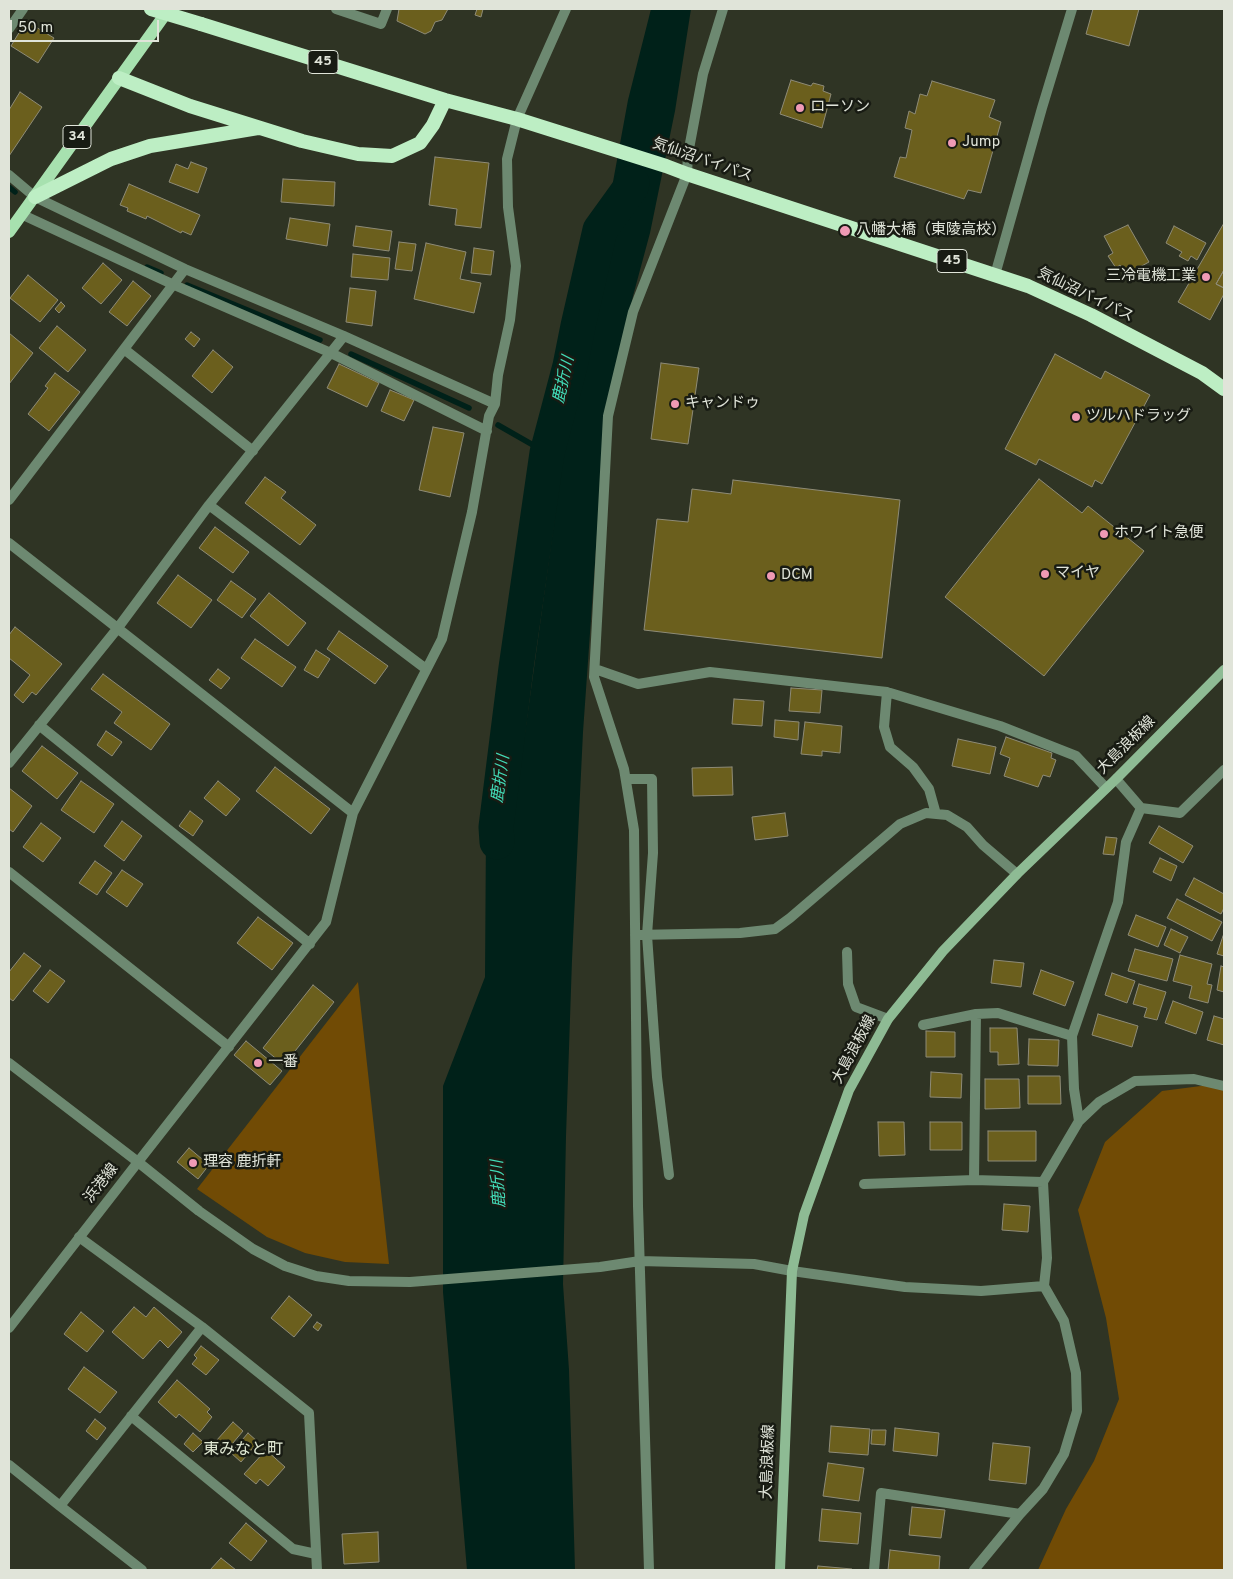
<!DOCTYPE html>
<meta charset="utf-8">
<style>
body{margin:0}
#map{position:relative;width:1233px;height:1579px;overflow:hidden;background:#2f3424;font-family:Overpass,sans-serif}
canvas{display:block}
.frame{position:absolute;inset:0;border:10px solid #e0e4d9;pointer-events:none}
.scale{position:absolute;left:10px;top:20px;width:149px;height:22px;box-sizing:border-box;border:2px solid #e0e4d9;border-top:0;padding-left:6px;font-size:15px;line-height:18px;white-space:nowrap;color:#e0e4d9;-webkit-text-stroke:4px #181b13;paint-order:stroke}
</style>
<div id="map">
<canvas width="1233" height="1579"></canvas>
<div class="frame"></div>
<div class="scale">50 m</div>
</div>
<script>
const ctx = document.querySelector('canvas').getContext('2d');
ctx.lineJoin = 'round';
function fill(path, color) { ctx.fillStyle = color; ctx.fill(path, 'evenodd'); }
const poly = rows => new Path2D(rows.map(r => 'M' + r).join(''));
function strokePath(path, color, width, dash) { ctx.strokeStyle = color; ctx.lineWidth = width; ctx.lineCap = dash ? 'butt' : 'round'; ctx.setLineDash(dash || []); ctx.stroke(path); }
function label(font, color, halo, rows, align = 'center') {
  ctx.font = font + ' Overpass,"Noto Sans JP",sans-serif'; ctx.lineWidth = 5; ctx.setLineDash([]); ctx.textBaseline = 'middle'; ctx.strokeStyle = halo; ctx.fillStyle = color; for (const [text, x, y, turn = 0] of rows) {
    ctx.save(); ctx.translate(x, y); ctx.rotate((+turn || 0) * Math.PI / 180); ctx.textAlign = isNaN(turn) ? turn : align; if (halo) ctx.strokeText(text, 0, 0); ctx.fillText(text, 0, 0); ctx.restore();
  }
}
fill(poly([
 [358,982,389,1264,345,1262,305,1253,267,1237,197,1189],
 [1224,1083,1224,1570,1038,1570,1066,1509,1094,1461,1119,1399,1106,1318,1078,1210,1105,1142,1162,1091]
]), '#714b05');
fill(poly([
 [651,9,691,9,675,111,650,233,633,296,603,449,583,732,572,960,566,1136,563,1284,569,1370,575,1570,467,1570,443,1292,443,1086,485,977,486,829,525,733,573,386,606,220,628,100]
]), '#002119');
strokePath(poly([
 [9,187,15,192],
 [147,267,161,273],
 [187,285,320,340],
 [351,354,469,408],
 [498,425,547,453]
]), '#002119', 5.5);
strokePath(poly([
 [497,842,496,827,516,668,547,453,570,366,578,326,600,230,631,187,632,183]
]), '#002119', 35);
const building = poly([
 [399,9,448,9,442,20,435,22,431,31,425,34,397,21,399,9],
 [477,9,483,9,481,17,475,15,477,9],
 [1093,9,1139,9,1129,46,1086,34,1093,9],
 [26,21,54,38,38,63,11,46,26,21],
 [791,80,811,86,813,83,824,86,823,91,831,94,822,128,780,114,791,80],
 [932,81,995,100,989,117,1001,122,981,193,968,190,964,199,894,177,900,157,906,158,912,130,905,128,909,111,915,114,920,94,927,96,932,81],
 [20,92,42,107,9,156,9,110,20,92],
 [435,157,489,163,481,228,455,225,457,209,429,205,435,157],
 [191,162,207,168,198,193,169,182,176,164,188,169,191,162],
 [283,179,335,182,334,206,281,202,283,179],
 [129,184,200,215,191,235,182,231,181,233,147,216,146,219,127,211,128,208,120,205,129,184],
 [290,218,330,224,327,246,286,239,290,218],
 [1224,223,1224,270,1216,284,1224,288,1224,294,1210,320,1178,302,1224,223],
 [1128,225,1149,262,1125,275,1120,265,1116,268,1108,256,1113,253,1104,236,1128,225],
 [356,226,392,231,389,251,353,246,356,226],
 [1174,226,1206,243,1197,260,1191,256,1188,261,1179,256,1182,252,1166,243,1174,226],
 [399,242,416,244,412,271,395,269,399,242],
 [426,243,466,252,460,279,481,283,474,313,414,299,426,243],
 [474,248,494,251,491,275,471,273,474,248],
 [353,254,390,258,388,280,351,277,353,254],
 [103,263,122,280,101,304,82,288,103,263],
 [1224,270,1224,288,1216,284,1224,270],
 [28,275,58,300,40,322,10,298,28,275],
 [133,281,151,296,127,326,109,312,133,281],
 [350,288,376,291,372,326,346,322,350,288],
 [61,302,65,306,59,313,55,309,61,302],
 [57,326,86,350,68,372,39,348,57,326],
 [191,332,200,339,194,347,185,339,191,332],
 [9,333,33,353,9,384,9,333],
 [213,350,233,367,212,393,192,376,213,350],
 [1055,354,1101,379,1105,371,1150,395,1102,484,1095,480,1092,487,1039,459,1036,465,1005,449,1055,354],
 [661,363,699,368,688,444,651,439,661,363],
 [339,364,379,383,367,407,327,388,339,364],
 [55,373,80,392,49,431,28,414,48,388,45,386,55,373],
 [390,390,414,400,404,421,381,411,390,390],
 [433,427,464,433,450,497,419,490,433,427],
 [265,477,286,492,281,498,316,525,300,545,245,503,265,477],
 [1039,479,1082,513,1088,506,1144,551,1044,676,945,597,1039,479],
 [733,480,900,500,882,658,644,630,657,519,688,522,692,489,731,494,733,480],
 [215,527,249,552,233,573,199,548,215,527],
 [178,575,212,600,191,628,157,603,178,575],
 [231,581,256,599,242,618,217,600,231,581],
 [269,593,306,623,288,646,250,616,269,593],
 [15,627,62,664,36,695,32,692,23,703,14,695,30,675,9,658,9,635,15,627],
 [339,631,388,666,375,684,327,649,339,631],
 [255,639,296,667,282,687,241,658,255,639],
 [316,650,330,659,318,678,304,670,316,650],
 [218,669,230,678,221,689,209,680,218,669],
 [103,674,170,724,151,750,114,723,122,712,91,689,103,674],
 [791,688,822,690,820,713,789,711,791,688],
 [734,699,764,701,762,726,732,724,734,699],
 [775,720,799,722,798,740,774,737,775,720],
 [805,722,842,726,840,753,822,751,822,756,801,754,805,722],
 [106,731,122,742,112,756,97,745,106,731],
 [1006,737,1052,753,1051,758,1056,760,1050,777,1043,775,1038,787,1004,776,1010,758,1000,754,1006,737],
 [958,739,996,747,990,774,952,766,958,739],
 [42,746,78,773,57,799,22,771,42,746],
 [275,767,330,809,311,834,256,791,275,767],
 [732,767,733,795,693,796,692,768,732,767],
 [81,781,114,804,94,833,61,810,81,781],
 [218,781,240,799,226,816,204,798,218,781],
 [9,788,32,806,13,832,9,829,9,788],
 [190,811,203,821,193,836,179,826,190,811],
 [785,813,788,836,755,840,752,817,785,813],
 [122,821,142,836,124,861,104,846,122,821],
 [41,823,61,838,43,862,23,847,41,823],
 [1159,826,1193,846,1183,863,1149,843,1159,826],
 [1106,837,1117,838,1114,855,1103,854,1106,837],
 [1160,858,1177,866,1171,881,1153,872,1160,858],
 [95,861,112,873,97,895,79,883,95,861],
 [122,870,143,884,127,907,106,892,122,870],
 [1194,878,1224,894,1224,908,1221,914,1185,895,1194,878],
 [1177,899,1222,922,1212,941,1167,918,1177,899],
 [1136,915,1166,927,1158,947,1128,935,1136,915],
 [258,917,293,943,272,970,237,943,258,917],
 [1171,929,1188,937,1180,953,1164,945,1171,929],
 [1223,936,1224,936,1224,956,1217,954,1223,936],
 [1135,949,1173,959,1167,981,1128,971,1135,949],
 [24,953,41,966,13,1001,9,998,9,972,24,953],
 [1180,955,1212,964,1207,984,1212,985,1208,1003,1189,998,1192,986,1173,981,1180,955],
 [994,960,1024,963,1021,987,991,983,994,960],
 [1221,966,1224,967,1224,992,1217,990,1221,966],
 [50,970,65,981,48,1003,33,991,50,970],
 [1041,970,1074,982,1065,1006,1033,994,1041,970],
 [1112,973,1135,981,1127,1003,1105,995,1112,973],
 [1139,984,1166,992,1157,1020,1144,1017,1147,1008,1133,1004,1139,984],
 [313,985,334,1002,284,1065,263,1048,313,985],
 [1173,1001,1203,1012,1196,1034,1165,1023,1173,1001],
 [1098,1014,1138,1026,1132,1047,1092,1035,1098,1014],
 [1214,1016,1224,1019,1224,1045,1207,1040,1214,1016],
 [990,1028,1017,1028,1019,1064,998,1065,998,1052,990,1052,990,1028],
 [926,1031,955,1032,955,1057,926,1057,926,1031],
 [1029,1039,1059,1040,1058,1066,1028,1065,1029,1039],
 [246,1041,282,1071,270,1085,234,1055,246,1041],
 [931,1072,962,1074,961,1098,930,1097,931,1072],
 [1028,1076,1060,1076,1061,1104,1028,1104,1028,1076],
 [985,1079,1019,1079,1020,1108,985,1109,985,1079],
 [878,1122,904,1122,905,1155,879,1156,878,1122],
 [930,1122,962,1122,962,1150,930,1150,930,1122],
 [988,1131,1036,1131,1036,1161,988,1161,988,1131],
 [189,1148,209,1165,198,1179,177,1162,189,1148],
 [1004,1204,1030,1206,1028,1232,1002,1230,1004,1204],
 [289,1296,312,1315,294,1337,271,1318,289,1296],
 [134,1307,146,1317,154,1307,182,1332,168,1348,160,1340,143,1359,112,1332,134,1307],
 [81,1312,104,1331,87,1352,64,1334,81,1312],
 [317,1322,322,1325,318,1331,313,1327,317,1322],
 [201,1346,219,1360,206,1375,192,1364,197,1358,194,1355,201,1346],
 [84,1367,117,1392,100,1413,68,1389,84,1367],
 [177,1380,210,1409,207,1412,212,1417,200,1432,179,1414,176,1418,158,1402,177,1380],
 [95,1419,106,1428,97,1440,86,1431,95,1419],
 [233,1422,243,1431,227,1450,216,1441,233,1422],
 [831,1426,870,1429,868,1455,829,1452,831,1426],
 [895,1428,939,1433,937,1456,893,1451,895,1428],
 [872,1430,886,1430,885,1445,871,1444,872,1430],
 [193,1433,203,1442,193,1452,184,1444,193,1433],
 [248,1433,258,1442,241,1462,231,1453,248,1433],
 [993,1443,1030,1447,1026,1484,989,1480,993,1443],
 [266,1450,285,1467,268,1486,260,1479,256,1484,244,1474,266,1450],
 [828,1463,864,1468,859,1501,823,1496,828,1463],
 [912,1507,945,1510,941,1538,909,1535,912,1507],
 [822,1509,861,1513,858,1544,819,1541,822,1509],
 [246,1523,267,1541,251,1561,229,1543,246,1523],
 [378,1532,379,1562,344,1564,342,1534,378,1532],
 [890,1550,940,1556,939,1570,888,1570,890,1550],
 [221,1558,236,1570,210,1570,221,1558],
 [818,1566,852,1569,852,1570,817,1570,818,1566]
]);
fill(building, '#6b5f1d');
strokePath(building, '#8e8b77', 1);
strokePath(poly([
 [336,9,381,24,387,9],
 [566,9,517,119,507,159,508,207,516,266,510,320,498,375,495,404,489,416,472,512,442,639,353,813,326,922,138,1162,199,1211,253,1249,285,1266,316,1276,349,1281,410,1282,600,1267,640,1261,754,1264,792,1271,905,1287,981,1291,1044,1286],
 [9,29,23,9],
 [9,175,35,197,185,269,344,336,495,404],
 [23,215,172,284,331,353,487,431],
 [995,275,1042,108,1072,9],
 [124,349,253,451],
 [9,500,185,269],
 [209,505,426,669],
 [9,543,353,813],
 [595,669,638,684,710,672,887,692,1000,726,1076,756,1106,788],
 [887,692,884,727,890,747,913,767,929,789,936,814],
 [39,725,310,944],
 [9,763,117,629,209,505,344,336],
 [626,779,652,779,653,853,647,935,657,1077,669,1175],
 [1116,779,1141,808],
 [9,872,229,1047],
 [635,935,740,933,775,929,790,918,900,824,926,813,947,815,967,827,983,845,1017,874],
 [847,952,848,984,856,1007,888,1019],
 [923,1025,976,1014,998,1013,1072,1036],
 [1079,1121,1074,1089,1072,1036,1118,902,1126,842,1141,808,1180,813,1224,770],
 [974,1180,976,1014],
 [864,1184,974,1180,1043,1182,1079,1121,1099,1102,1135,1081,1194,1079,1224,1086],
 [79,1237,202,1327,309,1413,317,1570],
 [131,1416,293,1549,316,1554],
 [9,1465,60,1506],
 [142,1570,60,1506,202,1327],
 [649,1570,638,1206,634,830,624,769,594,677,608,416,633,312,687,174,688,154,703,74,723,9],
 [874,1570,881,1493,1020,1514],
 [974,1570,1020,1514,1043,1489,1064,1454,1077,1411,1076,1373,1064,1321,1044,1286,1047,1258,1043,1182]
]), '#6d8971', 10);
strokePath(poly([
 [9,1063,138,1162,9,1328]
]), '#6d8971', 10);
strokePath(poly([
 [780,1570,792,1271,804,1215,849,1090,888,1019,943,951,1017,874,1116,779,1224,670]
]), '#8ebb94', 10);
strokePath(poly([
 [9,232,169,9]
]), '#a7e1af', 12);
strokePath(poly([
 [201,24,445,100,517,119,666,166,687,174,1028,286,1091,315,1202,373,1224,389],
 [119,78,190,106,302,141,358,154,392,156,420,143,433,125,445,100],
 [35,197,111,159,150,146,258,128]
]), '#bdeec4', 14);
strokePath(poly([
 [151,9,201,24]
]), '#bdeec4', 14);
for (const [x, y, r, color] of [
 [800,108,5,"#f09ab5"],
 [952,143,5,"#f09ab5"],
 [845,231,6,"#f09ab5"],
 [1206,277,5,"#f09ab5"],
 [675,404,5,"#f09ab5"],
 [1076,417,5,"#f09ab5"],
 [1104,534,5,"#f09ab5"],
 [1045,574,5,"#f09ab5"],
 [771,576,5,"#f09ab5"],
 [258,1063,5,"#f09ab5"],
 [193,1163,5,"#f09ab5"]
]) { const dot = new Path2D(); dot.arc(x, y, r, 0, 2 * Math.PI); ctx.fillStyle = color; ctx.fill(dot); strokePath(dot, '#181b13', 2); }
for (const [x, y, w] of [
 [323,62,30],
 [77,137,28],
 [952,261,30]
]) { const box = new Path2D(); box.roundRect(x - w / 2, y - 11.5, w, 23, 4); ctx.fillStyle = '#181b13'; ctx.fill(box); strokePath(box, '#e0e4d9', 1); }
label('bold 14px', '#e0e4d9', null, [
 ["45",323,62],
 ["34",77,137],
 ["45",952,261]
]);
label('15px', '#e0e4d9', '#181b13', [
 ["ローソン",810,108],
 ["Jump",962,143],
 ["八幡大橋（東陵高校）",856,231],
 ["三冷電機工業",1196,277,"right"],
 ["キャンドゥ",685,404],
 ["ツルハドラッグ",1086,417],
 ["ホワイト急便",1114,534],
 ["マイヤ",1055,574],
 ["DCM",781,576],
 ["一番",268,1063],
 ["理容 鹿折軒",203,1163]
], 'left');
label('15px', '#e0e4d9', '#181b13', [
 ["気仙沼バイパス",702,161,19],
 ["気仙沼バイパス",1085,296,26],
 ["大島浪板線",1127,746,-45],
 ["大島浪板線",855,1050,-62],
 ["浜港線",102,1184,-52],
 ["大島浪板線",769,1462,-88]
]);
label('italic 16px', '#42dcb8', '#181b13', [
 ["鹿折川",565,380,-77],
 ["鹿折川",502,779,-82],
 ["鹿折川",500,1184,-93]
]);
label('16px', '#e0e8d3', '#181b13', [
 ["東みなと町",243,1451]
]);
</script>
